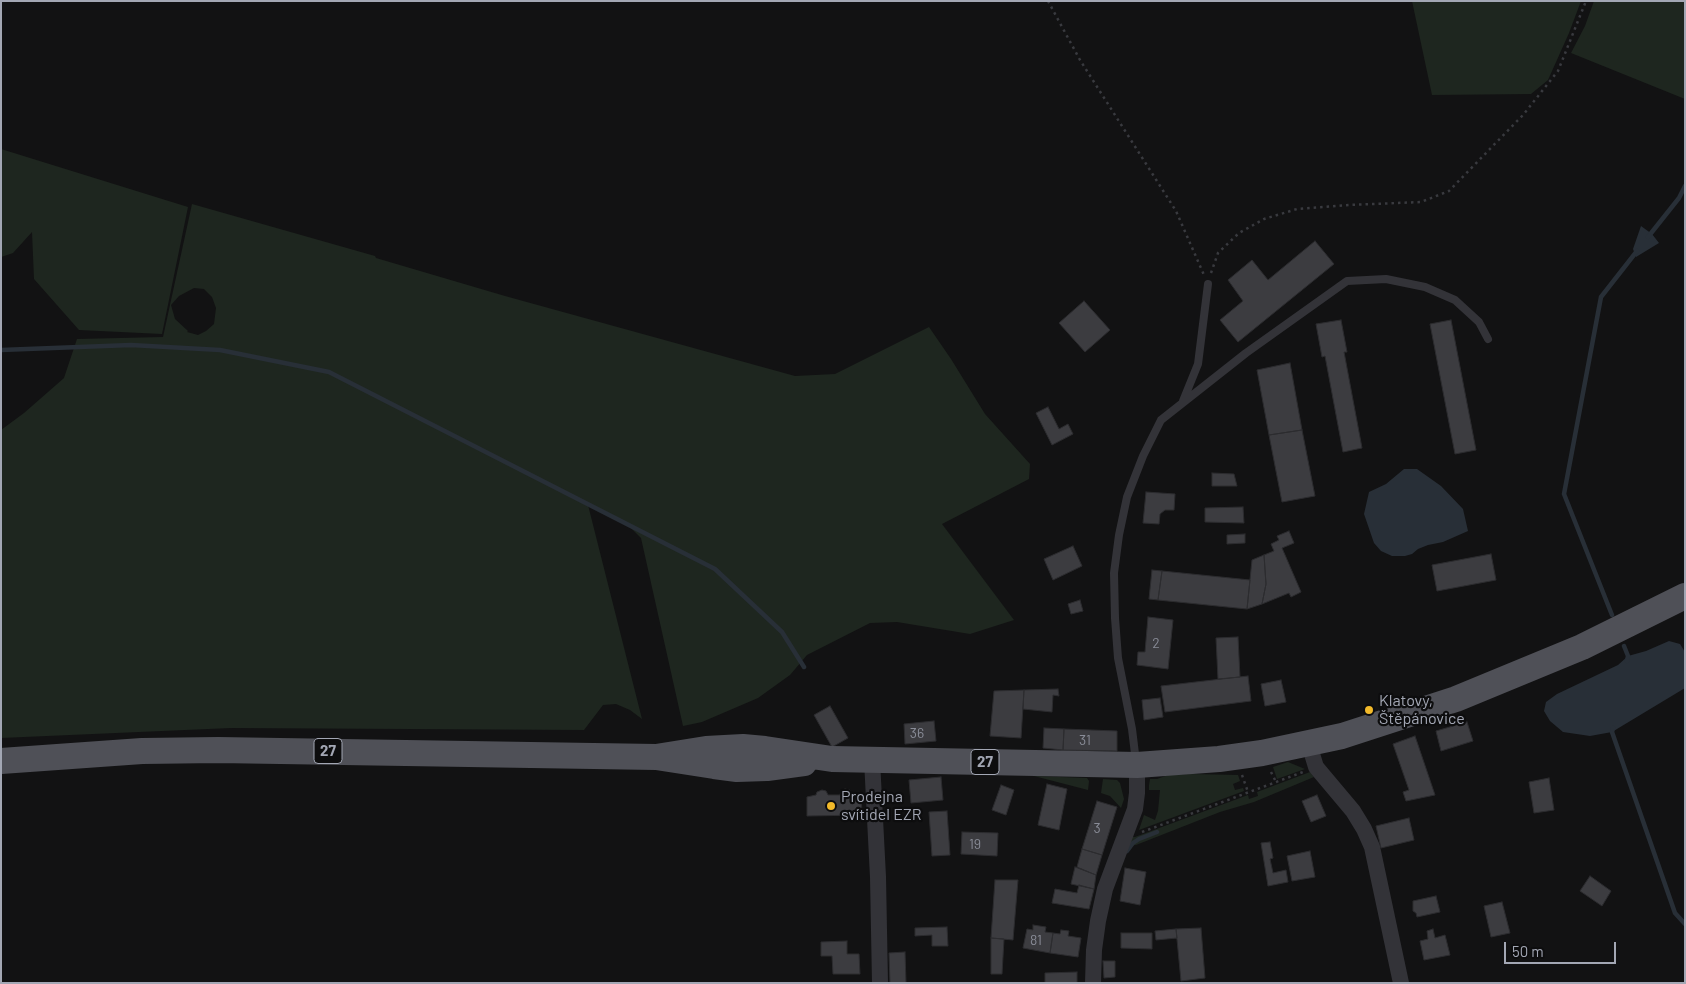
<!DOCTYPE html>
<meta charset="utf-8">
<style>
body{margin:0}
#map{position:relative;width:1686px;height:984px;overflow:hidden;background:#121213;font-family:Barlow,sans-serif}
canvas{display:block}
.frame{position:absolute;inset:0;border:2px solid #a3a7b4;pointer-events:none}
.scale{position:absolute;left:1504px;top:942px;width:112px;height:22px;box-sizing:border-box;border:2px solid #a3a7b4;border-top:0;padding-left:6px;font-size:15px;line-height:18px;white-space:nowrap;color:#a3a7b4;-webkit-text-stroke:4px #0d0d0e;paint-order:stroke}
</style>
<div id="map">
<canvas width="1686" height="984"></canvas>
<div class="frame"></div>
<div class="scale">50 m</div>
</div>
<script>
const ctx = document.querySelector('canvas').getContext('2d');
ctx.lineJoin = 'round';
function fill(path, color) { ctx.fillStyle = color; ctx.fill(path, 'evenodd'); }
const poly = rows => new Path2D(rows.map(r => 'M' + r).join(''));
function strokePath(path, color, width, dash) { ctx.strokeStyle = color; ctx.lineWidth = width; ctx.lineCap = dash ? 'butt' : 'round'; ctx.setLineDash(dash || []); ctx.stroke(path); }
function label(font, color, halo, rows, align = 'center') {
  ctx.font = font + ' Barlow,sans-serif'; ctx.lineWidth = 4.5; ctx.setLineDash([]); ctx.textBaseline = 'middle'; ctx.strokeStyle = halo; ctx.fillStyle = color; for (const [text, x, y, turn = 0] of rows) {
    ctx.save(); ctx.translate(x, y); ctx.rotate((+turn || 0) * Math.PI / 180); ctx.textAlign = isNaN(turn) ? turn : align; if (halo) ctx.strokeText(text, 0, 0); ctx.fillText(text, 0, 0); ctx.restore();
  }
}
fill(poly([
 [1412,1,1581,1,1569,33,1548,80,1531,94,1432,95],
 [1594,1,1685,1,1685,99,1571,53,1585,26],
 [1,149,188,207,162,334,79,330,34,279,32,232,13,253,1,257],
 [192,204,375,256,376,258,505,296,795,376,835,374,929,327,951,359,985,414,1030,464,1029,479,942,524,1014,620,970,634,897,622,870,623,807,655,790,675,758,698,702,722,683,726,641,538,630,527,588,505,642,719,630,710,616,704,603,705,584,730,231,728,1,738,1,430,24,413,64,378,77,339,163,337],
 [194,288,204,289,212,297,216,308,214,324,206,331,198,335,187,332,188,331,175,319,171,305,179,296],
 [1288,762,1305,769,1277,779,1273,767],
 [1310,772,1314,777,1254,802,1220,812,1136,845,1127,846,1131,837,1135,837,1248,795,1249,799,1258,796,1257,792],
 [1191,774,1238,775,1240,781,1233,784,1235,790,1243,788,1244,791,1139,830,1144,815,1155,820,1158,811,1160,790,1149,790,1149,785,1150,779,1157,779,1168,775],
 [1034,776,1087,778,1089,781,1088,790],
 [1103,779,1117,780,1120,783,1124,799,1121,808,1110,796,1101,793]
]), '#1e261f');
fill(poly([
 [1641,226,1652,234,1659,243,1636,257,1633,249],
 [1404,469,1417,469,1441,486,1463,509,1468,531,1443,542,1428,545,1418,549,1412,554,1405,556,1392,556,1381,551,1374,543,1364,514,1369,492,1386,484],
 [1669,641,1680,644,1685,652,1685,688,1612,732,1590,736,1563,732,1550,721,1544,711,1546,702,1557,694,1618,665,1628,656,1646,651]
]), '#282f37');
strokePath(poly([
 [1648,237,1679,198,1685,186],
 [1,350,131,345,220,350,329,372,715,569,782,632,804,667],
 [1612,615,1564,494,1601,297,1637,251],
 [1624,646,1628,656,1627,661],
 [1613,728,1612,732,1675,913,1685,924],
 [1127,851,1133,843,1139,839,1157,832]
]), '#282f37', 4.5);
const building = poly([
 [1315,241,1334,264,1238,342,1220,320,1243,301,1228,280,1252,260,1268,280,1315,241],
 [1084,301,1110,330,1085,352,1059,323,1084,301],
 [1341,320,1347,352,1344,352,1362,448,1343,452,1325,356,1322,357,1316,324,1341,320],
 [1451,320,1476,450,1455,454,1430,324,1451,320],
 [1290,363,1302,430,1269,435,1257,370,1290,363],
 [1048,407,1059,429,1068,424,1073,434,1052,445,1036,413,1048,407],
 [1302,430,1315,496,1282,502,1269,435,1302,430],
 [1212,473,1234,474,1237,486,1212,486,1212,473],
 [1146,492,1175,494,1174,510,1165,510,1160,514,1159,524,1143,523,1146,492],
 [1243,507,1244,523,1205,522,1205,508,1243,507],
 [1289,531,1294,543,1282,548,1301,592,1291,597,1289,593,1262,604,1266,584,1264,555,1274,551,1271,544,1279,540,1277,536,1289,531],
 [1245,534,1245,543,1227,544,1227,535,1245,534],
 [1073,546,1082,566,1053,580,1044,559,1073,546],
 [1491,554,1496,580,1437,591,1432,565,1491,554],
 [1264,555,1266,584,1262,604,1247,609,1252,560,1264,555],
 [1152,570,1162,571,1158,600,1149,599,1152,570],
 [1162,571,1250,580,1247,609,1158,600,1162,571],
 [1080,600,1083,611,1071,614,1068,604,1080,600],
 [1148,617,1173,620,1168,669,1137,665,1138,652,1145,652,1148,617],
 [1238,637,1240,677,1218,679,1216,638,1238,637],
 [1248,676,1251,701,1165,712,1161,686,1248,676],
 [1281,680,1286,702,1265,706,1261,684,1281,680],
 [1058,689,1059,696,1053,695,1052,712,1023,709,1024,690,1058,689],
 [1024,690,1021,738,990,736,994,691,1024,690],
 [1160,698,1163,717,1144,720,1142,700,1160,698],
 [830,706,848,738,832,747,814,715,830,706],
 [934,721,936,741,905,744,904,724,934,721],
 [1467,722,1473,741,1441,751,1436,731,1467,722],
 [1044,728,1064,729,1063,750,1043,748,1044,728],
 [1064,729,1117,731,1117,751,1063,750,1064,729],
 [1415,736,1435,795,1406,801,1403,792,1409,790,1393,744,1415,736],
 [941,777,943,800,911,803,909,780,941,777],
 [1549,778,1554,810,1534,813,1529,782,1549,778],
 [1047,784,1067,789,1059,830,1038,825,1047,784],
 [1001,785,1014,790,1006,815,992,810,1001,785],
 [845,789,850,790,852,795,861,794,862,815,807,816,807,797,816,795,817,792,822,790,826,791,828,795,840,795,841,791,845,789],
 [1317,795,1326,816,1311,822,1302,801,1317,795],
 [1097,801,1117,807,1102,855,1082,849,1097,801],
 [947,811,950,855,932,856,929,812,947,811],
 [1409,818,1414,840,1381,848,1376,826,1409,818],
 [962,832,998,833,997,856,961,854,962,832],
 [1270,842,1273,858,1270,859,1273,873,1286,870,1288,882,1268,886,1261,843,1270,842],
 [1082,849,1102,855,1096,875,1077,867,1082,849],
 [1310,851,1315,877,1292,881,1287,856,1310,851],
 [1075,867,1096,875,1094,889,1071,884,1075,867],
 [1125,868,1146,872,1140,905,1120,901,1125,868],
 [1590,876,1611,891,1602,906,1580,891,1590,876],
 [995,880,1018,880,1013,940,991,938,995,880],
 [1079,885,1094,889,1089,909,1052,903,1055,889,1077,893,1079,885],
 [1436,896,1440,912,1417,917,1416,913,1413,911,1413,901,1436,896],
 [1502,902,1510,933,1491,937,1484,906,1502,902],
 [1033,925,1046,927,1045,932,1053,933,1050,953,1023,948,1027,929,1033,930,1033,925],
 [947,927,948,946,932,946,932,935,915,936,915,928,947,927],
 [1201,928,1205,978,1181,981,1176,929,1201,928],
 [1176,929,1177,938,1156,940,1155,931,1176,929],
 [1433,929,1435,938,1445,935,1450,955,1424,960,1420,941,1428,939,1427,931,1433,929],
 [1061,930,1069,931,1068,936,1081,938,1078,957,1050,953,1053,933,1060,934,1061,930],
 [1121,933,1152,933,1152,949,1121,948,1121,933],
 [991,938,1004,939,1002,974,991,974,991,938],
 [847,941,847,954,859,954,860,974,833,974,832,956,821,956,821,942,847,941],
 [905,952,906,983,890,983,889,953,905,952],
 [1103,961,1115,961,1115,977,1104,978,1103,961],
 [1077,972,1077,983,1045,983,1045,973,1077,972]
]);
fill(building, '#3c3c40');
strokePath(building, '#2c2c2f', 1);
strokePath(poly([
 [1048,1,1080,60,1176,211,1204,275],
 [1211,273,1218,253,1239,233,1264,219,1297,209,1349,205,1421,202,1449,191,1523,115,1558,71,1586,1],
 [1271,772,1276,782],
 [1242,775,1248,792],
 [1142,832,1303,772]
]), '#393a3f', 2.5, [2.5, 4]);
strokePath(poly([
 [1183,401,1198,364,1208,284],
 [1136,762,1132,729,1118,658,1115,618,1114,573,1119,535,1127,497,1143,456,1161,420,1246,353,1347,281,1386,279,1425,287,1455,300,1479,322,1488,339]
]), '#333338', 8);
strokePath(poly([
 [1309,744,1316,767,1353,811,1364,829,1372,847,1401,983],
 [872,760,878,877,880,983],
 [1093,983,1094,950,1098,921,1105,889,1135,809,1137,793,1137,765]
]), '#333338', 16);
strokePath(poly([
 [656,757,706,749,743,747,765,749,832,759,1137,765,1219,759,1262,753,1342,736,1456,699,1582,647,1685,596],
 [1,761,142,751,218,750,656,757,714,766,737,769,767,768,804,763]
]), '#4f5057', 26);
for (const [x, y, r, color] of [
 [1369,710,5,"#f3ba2a"],
 [831,806,5,"#f3ba2a"]
]) { const dot = new Path2D(); dot.arc(x, y, r, 0, 2 * Math.PI); ctx.fillStyle = color; ctx.fill(dot); strokePath(dot, '#0d0d0e', 2); }
label('14px', '#898c97', null, [
 ["2",1156,643],
 ["36",917,733],
 ["31",1085,740],
 ["3",1097,828],
 ["19",975,844],
 ["81",1036,940]
]);
for (const [x, y, w] of [
 [328,751,28],
 [985,762,28]
]) { const box = new Path2D(); box.roundRect(x - w / 2, y - 12.5, w, 25, 4); ctx.fillStyle = '#0d0d0e'; ctx.fill(box); strokePath(box, '#a3a7b4', 1); }
label('bold 15px', '#a3a7b4', null, [
 ["27",328,751],
 ["27",985,762]
]);
label('16px', '#a3a7b4', '#0d0d0e', [
 ["Klatovy,",1379,701],
 ["Štěpánovice",1379,719],
 ["Prodejna",841,797],
 ["svítidel EZR",841,815]
], 'left');
</script>
